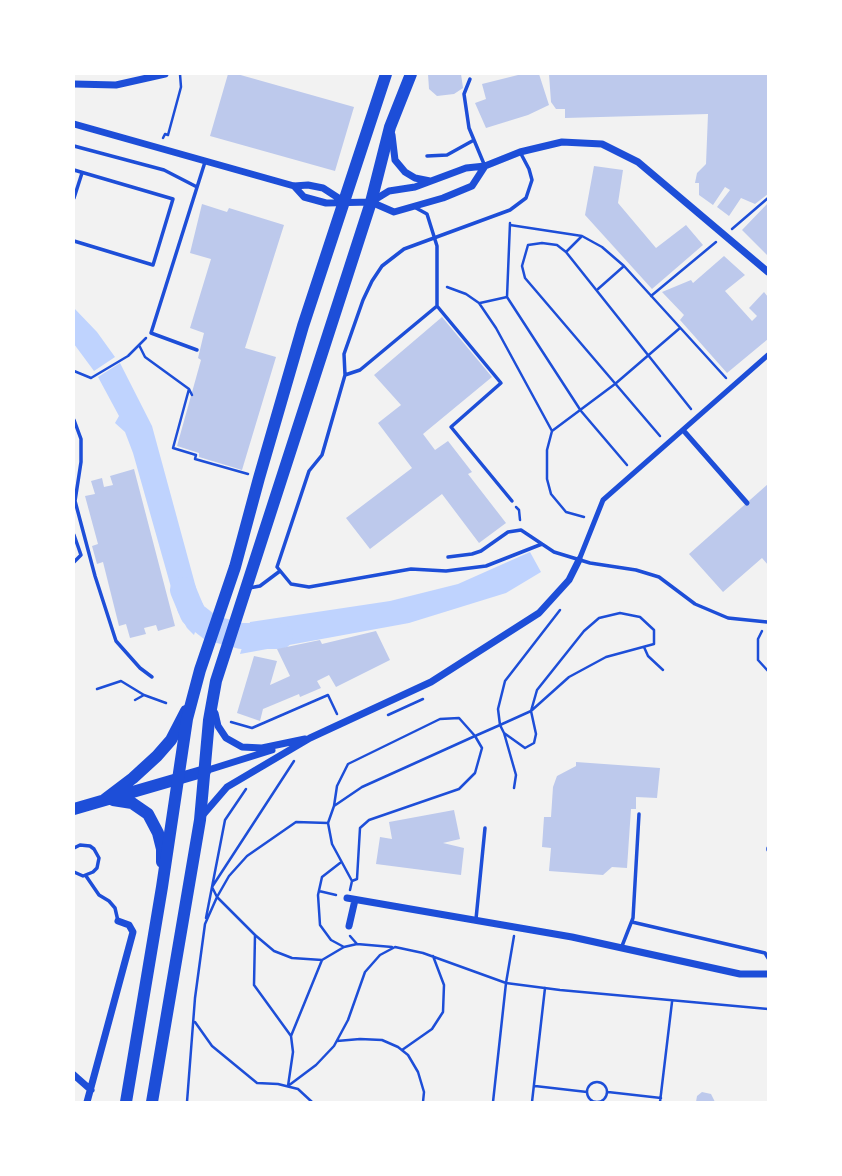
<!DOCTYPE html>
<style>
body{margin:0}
#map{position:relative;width:842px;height:1176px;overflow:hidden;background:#f2f2f2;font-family:"Golos Text",sans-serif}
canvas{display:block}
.frame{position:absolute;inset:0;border:75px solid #fff;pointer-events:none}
</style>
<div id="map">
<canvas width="842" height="1176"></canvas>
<div class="frame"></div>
</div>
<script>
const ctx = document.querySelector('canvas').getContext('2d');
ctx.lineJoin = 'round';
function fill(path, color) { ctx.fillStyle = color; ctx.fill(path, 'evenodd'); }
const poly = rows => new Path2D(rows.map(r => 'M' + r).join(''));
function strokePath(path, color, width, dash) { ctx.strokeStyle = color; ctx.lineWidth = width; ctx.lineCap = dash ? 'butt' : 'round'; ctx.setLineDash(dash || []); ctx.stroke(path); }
fill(poly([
 [74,308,97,332,115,357,94,371,74,344],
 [120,363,152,426,198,595,204,606,194,635,187,628,178,612,133,453,125,432,115,423,119,416,98,377],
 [530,552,541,572,506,593,409,623,240,654,250,622,390,601,458,584]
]), '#bfd3fe');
strokePath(poly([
 [183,590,193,614,211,628,241,636,280,636]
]), '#bfd3fe', 26);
fill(poly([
 [228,74,237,74,354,107,335,171,210,136],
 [428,74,461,74,463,88,454,94,437,96,429,89],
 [522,74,539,74,549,105,528,115,486,128,475,103,486,99,482,84],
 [549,74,768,74,768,194,755,204,741,198,729,216,717,207,730,190,725,187,713,205,699,195,699,183,695,183,697,173,706,164,708,114,565,118,565,109,556,109,551,102],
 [594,166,623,170,618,203,656,248,686,225,703,245,652,289,585,215],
 [768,203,768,256,742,230],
 [202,204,227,212,229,208,284,225,245,348,276,357,242,470,199,457,199,453,177,446,201,360,198,358,204,333,190,328,211,259,190,253],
 [724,256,745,275,725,291,752,321,757,316,749,308,764,292,768,297,768,339,727,373,680,320,684,315,662,292,691,280,693,283],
 [442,317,492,377,423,434,435,450,448,441,472,472,468,474,506,523,479,543,442,494,370,549,346,518,412,468,378,423,401,405,374,375],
 [134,469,175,626,158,631,156,625,144,628,146,634,130,638,126,624,119,626,103,562,97,564,92,546,98,544,85,496,95,494,91,481,102,478,104,487,113,485,110,476],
 [768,484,768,565,762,558,723,592,689,554],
 [376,631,390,660,336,687,329,675,317,681,321,688,300,697,299,694,263,709,260,721,237,713,254,656,277,661,270,685,290,676,277,649,320,640,322,644],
 [576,762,660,768,657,798,636,797,636,809,631,809,627,868,612,867,603,875,549,871,551,848,542,847,544,817,551,817,553,787,557,776,576,766],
 [454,810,460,839,443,843,464,848,461,875,376,864,380,837,392,839,389,822],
 [702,1092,711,1094,715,1102,696,1102,697,1096]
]), '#bdc9ec');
strokePath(poly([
 [163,138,165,134,168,135,181,87,180,74],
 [510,225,582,236,602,247,624,266,726,378],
 [732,229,768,198],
 [566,252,581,237],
 [447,287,466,294,479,303,496,328,552,431,547,450,547,479,551,494,566,512,584,517],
 [598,289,624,266],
 [651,296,716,242],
 [507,297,581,411,627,465],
 [480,303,507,297,510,223],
 [139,345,145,357,189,389,192,395],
 [74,371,91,378,128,356,146,338],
 [189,389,173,448,196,455,195,459,248,474],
 [552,431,615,384,680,328],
 [660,436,525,278,522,266,528,245,542,243,557,245,566,252,691,409],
 [516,507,519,510,520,520],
 [762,631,758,639,758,660,768,671],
 [644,647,648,656,663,670],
 [97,689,121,681,144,695],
 [135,700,144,695,166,703],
 [388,715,423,699],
 [231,722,252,728,328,695,337,714],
 [504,733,516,775,514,788],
 [246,789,225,820,212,887,217,897,255,935,254,985,291,1036],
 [334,806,337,786,348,764,440,719,459,718,475,736,482,748,475,773,459,789,369,820,360,828,357,879,352,881],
 [340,863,322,877,318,895,320,925,331,940,344,947],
 [350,890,352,881,332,844,328,823,334,806,362,787,402,769,475,736,500,725,531,711,569,677,606,657,654,644,654,630,640,617,620,613,599,618,584,631,537,690,531,711,536,734,534,743,525,748,504,733,500,725,498,709,505,681,560,610],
 [319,891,336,895],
 [206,918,212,887,294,761],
 [255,935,274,951,292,958,322,960],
 [350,936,357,944,392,947],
 [195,1022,212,1046,257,1083,278,1084,298,1089,312,1102],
 [337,1041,360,1039,382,1040,398,1047,408,1055,418,1072,424,1092,423,1102],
 [402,1050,432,1029,443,1012,444,985,433,956],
 '587 1092a10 10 0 1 1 20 0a10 10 0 1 1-20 0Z',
 [288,1086,316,1065,334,1046,348,1020,365,972,380,955,395,947,423,953,506,983,560,990,768,1009],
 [288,1086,293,1052,291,1036,322,960,344,947,357,944],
 [535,1086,587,1092],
 [608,1092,661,1098],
 [187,1102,195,998,205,924,217,897,229,876,247,856,296,822,328,823],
 [493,1102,506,983,514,936],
 [532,1102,545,988],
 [660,1102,672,1002]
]), '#1d4ed8', 2.5);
strokePath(poly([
 [470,79,464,94,469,128,484,164],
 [74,146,164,170,197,187],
 [520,152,529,169,532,180,526,198,510,210,404,249,382,266,372,281,363,300,344,354,345,375,322,455,309,471,277,567,291,584,309,587,411,569,446,571,486,566,542,544],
 [427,156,447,155,474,140],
 [74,170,173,199,153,265,74,241],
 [74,198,82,173],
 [437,306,501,383,451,427,512,501],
 [197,350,151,333,205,162],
 [345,375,360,370,437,306,437,246,427,214,416,208],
 [74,420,81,439,81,462,75,501,95,576,116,641,140,668,152,677],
 [74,535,81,555,74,562],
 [448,557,472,554,481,551,508,532,521,530,554,552,590,563,636,570,659,577,695,604,728,618,767,622],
 [249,588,260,586,280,571],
 [74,848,80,845,90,846,94,849,99,858,97,868,93,872,83,876,74,872],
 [768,848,768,850],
 [86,876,99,895,109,901,115,908,118,921],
 [476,919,485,828],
 [632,922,765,953,768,958],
 [622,946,633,918,639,814]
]), '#1d4ed8', 3.5);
strokePath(poly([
 [683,430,747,503],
 [579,560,603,500,768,355]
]), '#1d4ed8', 5);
strokePath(poly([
 [74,84,116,85,165,74],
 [74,124,294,186,308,185,323,188,343,201],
 [392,135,395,160,405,172,415,178,430,181],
 [294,186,304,197,326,203,371,202,389,191,415,187,466,168,485,166,520,152,562,142,602,144,638,162,768,272],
 [371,202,394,212,443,198,472,186,485,166],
 [215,713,218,726,226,738,242,747,262,748,305,739],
 [205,771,272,750],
 [202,816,227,787,310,738,431,682,539,613,569,580,579,560],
 [347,898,572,937,740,974,768,974],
 [349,926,355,900],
 [74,1075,91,1090],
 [87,1102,133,932,129,925,118,921]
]), '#1d4ed8', 7);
strokePath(poly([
 [104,800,133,778,157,756,171,740,186,711],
 [113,800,132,803,148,814,158,833,162,849,162,862],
 [74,809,205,771]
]), '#1d4ed8', 12);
strokePath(poly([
 [126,1102,162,887,187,719,200,670,235,567,259,478,303,326,386,74],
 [152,1102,200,820,209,720,216,681,371,202,390,127,411,74]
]), '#1d4ed8', 12);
</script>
